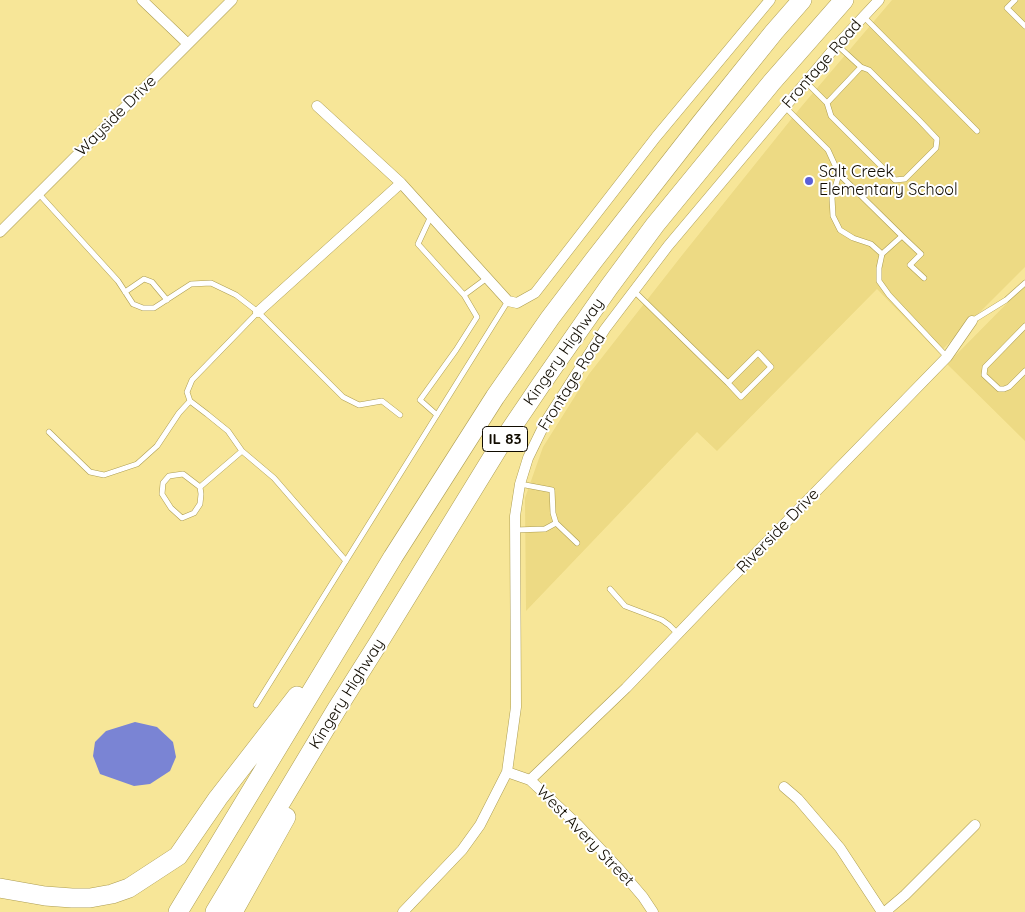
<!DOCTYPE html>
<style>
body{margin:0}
canvas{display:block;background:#f7e698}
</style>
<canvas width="1025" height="912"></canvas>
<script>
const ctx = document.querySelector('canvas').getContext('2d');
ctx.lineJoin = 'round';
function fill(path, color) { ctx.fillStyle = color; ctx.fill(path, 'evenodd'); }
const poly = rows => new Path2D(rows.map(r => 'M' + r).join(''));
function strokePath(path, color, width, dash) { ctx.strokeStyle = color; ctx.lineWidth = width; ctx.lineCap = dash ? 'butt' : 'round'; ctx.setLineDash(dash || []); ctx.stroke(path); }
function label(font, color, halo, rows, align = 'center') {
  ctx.font = font + ' Quicksand,sans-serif'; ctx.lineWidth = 4; ctx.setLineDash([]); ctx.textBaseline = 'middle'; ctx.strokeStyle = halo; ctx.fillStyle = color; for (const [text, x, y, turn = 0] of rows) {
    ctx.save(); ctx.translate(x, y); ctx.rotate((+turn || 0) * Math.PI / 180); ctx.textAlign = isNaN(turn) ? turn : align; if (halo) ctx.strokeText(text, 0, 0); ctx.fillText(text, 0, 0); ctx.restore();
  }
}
fill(poly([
 [892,0,1025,0,1025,267,939,353,877,289,717,451,697,432,526,611,525,498,543,447,589,374,683,254,801,107],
 [1025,285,1025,441,947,364]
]), '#edda84');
fill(poly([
 [135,722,157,727,173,742,176,757,170,771,150,784,134,786,100,774,93,756,95,742,106,731]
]), '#7a84d4');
const lane = poly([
 [1015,0,1007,8,1025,26],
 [864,17,977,131],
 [806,82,827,103,831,116,895,180,905,179,936,148,937,139,919,120,869,70,861,67,837,45],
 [827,103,861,67],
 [785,107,828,150,839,174,902,236,882,254,879,268,879,281,889,295,947,357],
 [839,174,832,198,833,216,840,230,853,238,871,244,882,254],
 [39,194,118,281,133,304,143,308,154,308,191,284,211,283,236,295,258,312,343,397,359,405,382,401,400,415],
 [431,216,418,244,464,295,477,317,456,350,420,400,437,415],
 [902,236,921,254,910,265,924,278],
 [634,291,728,383,758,353,771,367,741,397,728,383],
 [125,292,144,279,152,282,167,300],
 [464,295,487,278],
 [972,321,1006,300,1025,283],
 [1025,326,985,367,984,375,999,389,1004,389,1009,387,1025,371],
 [49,432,90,472,104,475,137,464,157,446,179,413,190,401],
 [242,451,228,431,207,414,190,401,187,392,192,380,258,312],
 [520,484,552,490,553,513,556,523,577,543],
 [200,487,183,474,169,476,163,483,162,494,171,508,182,518,194,513,200,504,201,494,200,487,242,451,274,478,346,561],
 [515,530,545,529,556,523],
 [610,589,625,606,662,620,669,625,678,634],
 [256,705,508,301]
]);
const street = poly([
 [142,0,188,44],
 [317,106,401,183,508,301,517,303,535,293,656,137,770,0],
 [0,232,232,0],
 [258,312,401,183],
 [507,772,530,780,578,825,620,870,643,897,653,912],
 [530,780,626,688,720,590,947,357,972,321],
 [784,787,798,799,840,848,882,912],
 [403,912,462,850,480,825,507,772,516,707,515,516,520,484,528,458,546,421,605,329,668,246,837,45,879,0],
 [885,912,905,895,975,825]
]);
const highway = poly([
 [0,888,45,896,72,898,90,898,112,894,129,888,178,856,218,798,297,696],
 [178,912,393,557,495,397,550,318,594,260,701,123,774,32,802,0],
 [215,912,338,707,379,642,500,445,542,383,609,287,655,225,772,82,844,0],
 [233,912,286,817]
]);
strokePath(lane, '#ad9d51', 6);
strokePath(street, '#ad9d51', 11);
strokePath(highway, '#ad9d51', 20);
strokePath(lane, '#fff', 5);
strokePath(street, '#fff', 10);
strokePath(highway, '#fff', 19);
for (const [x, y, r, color] of [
 [809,181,5,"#5b5fd7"]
]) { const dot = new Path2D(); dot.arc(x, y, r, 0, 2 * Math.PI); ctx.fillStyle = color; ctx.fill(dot); strokePath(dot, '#fff', 2); }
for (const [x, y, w] of [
 [505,439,45]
]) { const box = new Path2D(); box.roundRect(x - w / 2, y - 12.5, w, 25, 4); ctx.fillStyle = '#fff'; ctx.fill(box); strokePath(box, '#110c00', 1); }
label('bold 15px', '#110c00', null, [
 ["IL 83",505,439]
]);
label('16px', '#110c00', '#fff', [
 ["Frontage Road",822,64,-49],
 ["Wayside Drive",116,116,-45],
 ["Kingery Highway",564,352,-55],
 ["Frontage Road",572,382,-58],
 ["Riverside Drive",778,531,-46],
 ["Kingery Highway",347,694,-58],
 ["West Avery Street",585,836,46]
]);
label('16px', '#110c00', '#fff', [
 ["Salt Creek",819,172],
 ["Elementary School",819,190]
], 'left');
</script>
